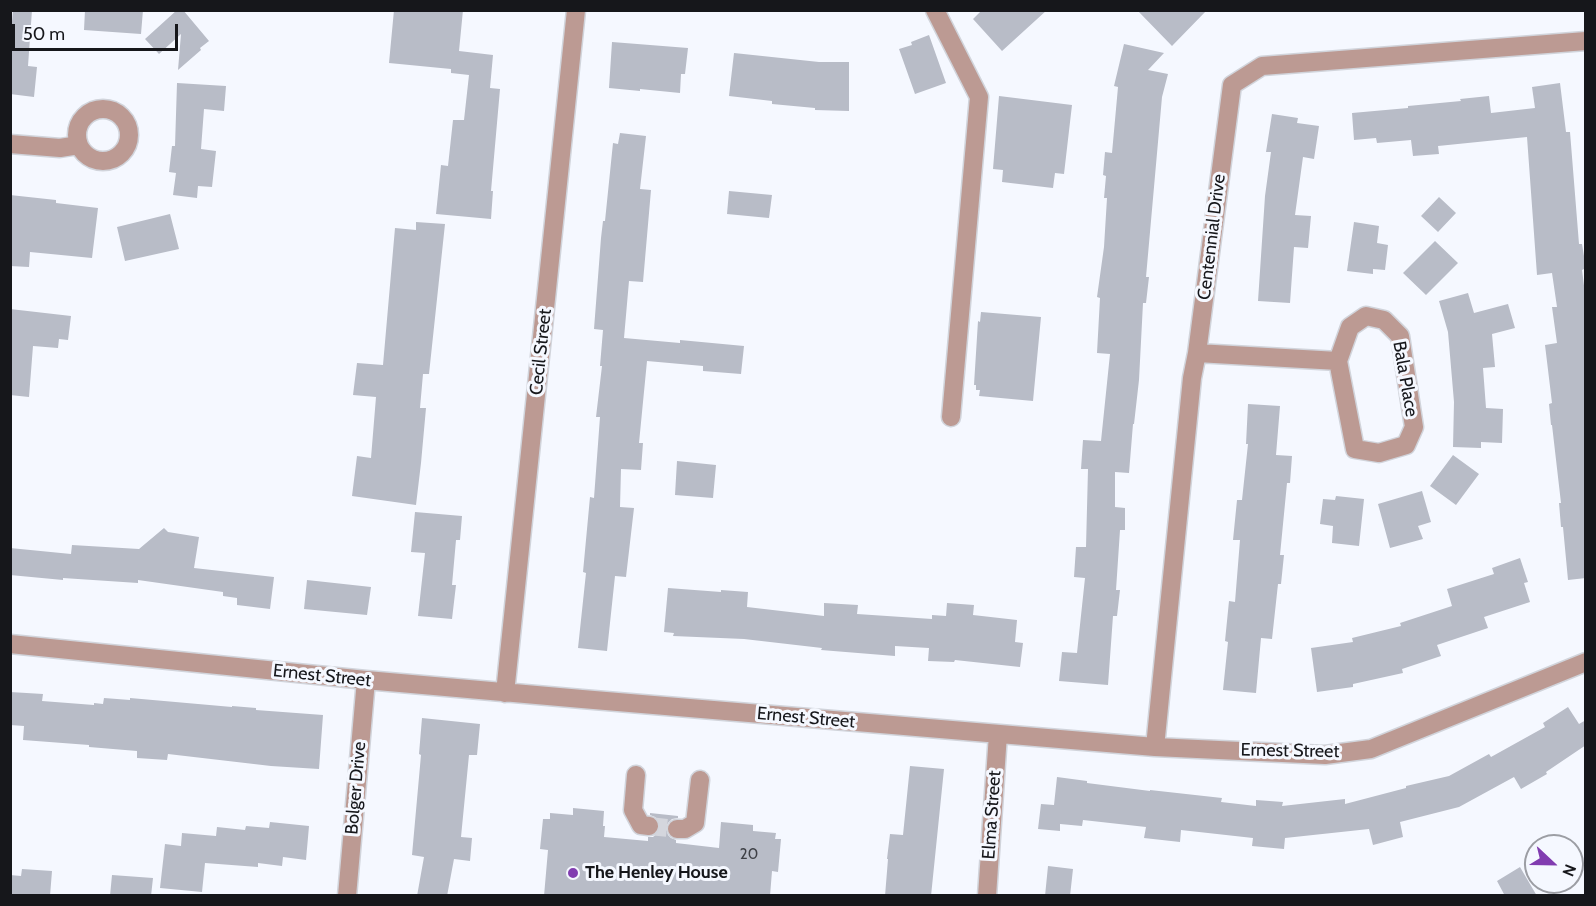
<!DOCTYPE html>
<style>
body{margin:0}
#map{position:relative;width:1596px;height:906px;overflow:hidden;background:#f5f8ff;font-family:Cabin,sans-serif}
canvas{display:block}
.frame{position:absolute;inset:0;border:12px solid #16171b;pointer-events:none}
.north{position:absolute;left:1524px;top:834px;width:60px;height:60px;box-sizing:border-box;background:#f5f8ff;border:2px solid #9c9ea4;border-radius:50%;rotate:112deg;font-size:16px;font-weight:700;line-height:24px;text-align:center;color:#16171b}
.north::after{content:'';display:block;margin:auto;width:21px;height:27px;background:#813cb0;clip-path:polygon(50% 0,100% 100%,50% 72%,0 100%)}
.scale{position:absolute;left:12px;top:24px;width:166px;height:27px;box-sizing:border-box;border:3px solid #16171b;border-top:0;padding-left:8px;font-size:18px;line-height:21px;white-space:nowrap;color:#16171b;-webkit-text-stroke:4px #f5f8ff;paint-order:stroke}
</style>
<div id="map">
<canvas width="1596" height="906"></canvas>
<div class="frame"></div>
<div class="north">N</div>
<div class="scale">50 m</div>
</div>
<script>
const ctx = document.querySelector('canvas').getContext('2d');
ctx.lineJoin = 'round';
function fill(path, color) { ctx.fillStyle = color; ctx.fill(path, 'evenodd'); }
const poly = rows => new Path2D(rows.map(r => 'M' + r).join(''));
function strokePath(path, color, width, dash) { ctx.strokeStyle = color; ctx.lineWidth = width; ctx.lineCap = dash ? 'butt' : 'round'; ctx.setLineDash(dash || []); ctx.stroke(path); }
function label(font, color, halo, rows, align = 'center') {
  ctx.font = font + ' Cabin,sans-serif'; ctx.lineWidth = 6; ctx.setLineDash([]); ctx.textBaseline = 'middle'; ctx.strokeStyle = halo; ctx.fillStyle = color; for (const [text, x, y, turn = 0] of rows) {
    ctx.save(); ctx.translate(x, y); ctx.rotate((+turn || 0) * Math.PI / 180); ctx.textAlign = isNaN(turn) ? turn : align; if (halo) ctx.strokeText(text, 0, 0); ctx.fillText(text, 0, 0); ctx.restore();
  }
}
fill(poly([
 [13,10,32,10,28,66,37,67,34,97,10,94,10,44],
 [85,10,143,10,141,34,84,30],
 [177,10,183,10,209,41,200,48,201,50,178,70,181,34,159,54,145,39],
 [394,10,463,10,459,51,493,55,490,88,500,89,491,191,493,191,491,219,436,214,441,165,448,166,453,120,464,120,469,75,451,73,451,69,389,63],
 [982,10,1047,10,1002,51,973,19],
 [1137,10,1207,10,1172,46],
 [929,35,946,83,915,94,899,49,912,45,911,42],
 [612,42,688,48,685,74,681,74,680,93,640,89,640,91,609,88],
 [1124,44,1164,53,1148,70,1168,74,1162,97,1146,277,1149,277,1146,303,1143,303,1139,380,1134,424,1133,424,1129,473,1115,472,1115,507,1125,508,1125,530,1120,530,1116,590,1120,590,1117,616,1113,616,1108,685,1059,681,1062,652,1077,653,1085,578,1074,577,1076,547,1086,547,1088,469,1081,469,1083,440,1101,441,1110,354,1097,353,1100,298,1097,297,1104,247,1107,198,1104,198,1106,176,1103,175,1105,152,1112,153,1118,87,1114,86],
 [734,53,819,62,849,62,849,111,815,110,815,108,772,104,772,101,729,96],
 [177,83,226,86,224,111,204,109,201,149,216,151,212,187,198,186,197,198,173,195,176,173,169,172,172,146,175,146],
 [1560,83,1566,132,1570,132,1579,244,1582,244,1586,268,1582,270,1586,301,1586,578,1568,580,1563,527,1561,527,1559,503,1561,503,1552,425,1551,425,1549,404,1552,403,1545,345,1557,343,1552,307,1557,307,1552,273,1537,275,1527,137,1438,146,1439,154,1413,156,1411,140,1377,143,1376,138,1354,140,1352,113,1408,108,1408,106,1461,101,1460,99,1489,96,1491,113,1535,108,1532,87],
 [999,96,1072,105,1064,174,1055,173,1053,188,1002,182,1003,170,993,169],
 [1272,114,1298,118,1297,123,1319,126,1314,159,1303,157,1295,215,1311,216,1308,248,1294,247,1290,303,1258,301,1265,196,1271,152,1266,152],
 [620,133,646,136,640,189,651,190,643,282,629,281,624,338,680,343,680,340,744,346,741,374,703,371,703,366,647,361,639,443,643,443,641,470,621,469,620,507,634,508,626,577,615,576,607,651,578,648,586,573,583,572,590,497,594,498,600,417,596,417,602,366,600,366,603,330,594,329,601,238,603,221,605,221,613,143,618,144],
 [729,191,772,195,769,218,727,214],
 [10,195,56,200,56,203,98,208,92,258,30,252,29,267,10,266],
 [1439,197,1456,213,1438,232,1421,216],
 [170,214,179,249,125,261,117,227],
 [416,222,445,224,429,374,423,374,420,408,426,408,421,463,416,505,352,496,357,456,371,458,376,397,353,395,357,363,383,365,395,228,416,230],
 [1354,222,1379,226,1377,243,1388,245,1385,270,1373,269,1373,274,1347,271],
 [1435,241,1458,263,1426,295,1403,273],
 [1468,293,1474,313,1508,304,1515,328,1492,334,1495,367,1483,368,1486,408,1503,409,1502,443,1481,442,1481,448,1453,447,1454,402,1448,332,1439,301],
 [10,309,71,316,68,340,59,339,58,348,33,346,29,397,10,395],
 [981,312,1041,317,1033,401,979,396,980,390,976,390,976,385,974,385,978,321,980,322],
 [1248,404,1280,406,1276,455,1292,456,1290,483,1287,483,1280,555,1284,555,1281,584,1278,584,1272,639,1261,638,1256,693,1223,690,1228,642,1225,641,1229,601,1235,602,1240,540,1233,540,1237,500,1242,500,1248,444,1246,444],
 [1453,455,1479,474,1456,505,1430,486],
 [677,461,716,465,713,498,675,495],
 [1422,491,1431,522,1418,526,1423,539,1390,548,1378,504],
 [1336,496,1364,499,1359,546,1332,543,1333,526,1320,524,1323,499,1335,500],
 [415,512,462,516,460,540,456,540,452,585,456,585,452,619,418,616,425,553,411,552],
 [164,528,168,532,199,537,194,568,274,577,270,609,237,605,237,598,223,596,223,592,138,580,138,583,63,578,63,580,10,575,10,548,71,554,72,545,139,549],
 [1520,558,1528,582,1524,583,1530,602,1484,617,1488,628,1437,645,1441,656,1402,669,1403,673,1353,684,1353,687,1317,692,1311,648,1353,642,1352,638,1401,626,1400,623,1452,606,1447,589,1494,574,1492,568],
 [307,580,371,587,367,615,304,609],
 [668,588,721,592,721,590,748,592,747,607,824,616,824,603,858,605,857,614,932,619,932,615,946,616,947,603,974,605,973,615,1017,620,1015,642,1023,643,1020,667,955,660,954,662,928,661,929,648,895,646,895,656,821,650,822,648,744,639,673,636,674,633,664,632],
 [10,692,43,694,42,701,94,705,94,703,103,704,104,698,130,700,130,698,232,707,232,706,256,708,256,710,323,715,319,769,271,766,168,754,167,760,137,758,137,751,89,747,89,745,23,740,24,726,10,725],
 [1568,707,1579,724,1586,720,1586,745,1546,772,1547,774,1521,789,1514,777,1459,807,1400,822,1403,837,1373,845,1369,829,1285,838,1284,849,1252,846,1253,838,1181,830,1180,842,1144,838,1146,827,1083,820,1082,826,1060,824,1060,831,1038,829,1041,804,1054,805,1057,777,1087,781,1087,783,1150,791,1150,790,1222,798,1221,802,1256,806,1256,800,1283,802,1282,806,1345,799,1345,804,1406,788,1406,786,1449,776,1489,754,1491,757,1545,727,1543,723],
 [422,718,480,724,477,755,469,755,461,837,472,838,470,861,454,859,447,896,417,896,424,857,412,855,421,755,419,754],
 [910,766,944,769,931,896,885,896,888,859,887,859,890,834,903,835],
 [573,808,604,811,603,826,605,826,604,837,648,841,648,837,653,837,658,833,660,827,659,821,655,817,650,815,650,813,678,816,678,818,672,819,668,823,666,828,668,835,671,838,676,840,676,843,719,848,721,822,753,825,753,831,776,833,775,839,781,839,778,872,772,871,770,896,544,896,548,850,540,849,543,819,550,819,550,813,573,815],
 [270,822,309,826,306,860,283,857,282,866,258,863,258,867,205,863,202,892,160,888,165,844,181,846,182,833,216,836,217,827,245,830,246,826,269,828],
 [1048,866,1073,869,1070,896,1045,896],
 [1520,867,1527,879,1537,896,1505,896,1497,881],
 [22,869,52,871,50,896,10,896,10,875,21,876],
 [112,875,153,878,151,896,110,896]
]), '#b8bcc7');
strokePath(poly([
 [649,826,677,829]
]), '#d4d6dd', 18, [18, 9]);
const minor = poly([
 [935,10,979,97,951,417],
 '77 135a26 26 0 1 1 52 0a26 26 0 1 1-52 0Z',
 [10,144,60,148,79,145],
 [1197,353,1338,361,1355,449,1379,453,1406,445,1414,427,1400,336,1384,320,1366,316,1350,327,1338,361],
 [10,644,366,680,582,699,1155,747,1325,755,1371,749,1586,662],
 [505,693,576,10],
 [1155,747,1192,378,1197,353,1232,85,1262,66,1586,41],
 [636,775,633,810,641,825,649,826],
 [677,829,685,829,695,823,700,780],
 [347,896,366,680],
 [987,896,998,734]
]);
strokePath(minor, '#d1d4db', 21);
strokePath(minor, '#bc9a93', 18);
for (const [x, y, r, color] of [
 [573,873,6,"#813cb0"]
]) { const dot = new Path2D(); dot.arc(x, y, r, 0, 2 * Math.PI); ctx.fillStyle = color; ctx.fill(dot); strokePath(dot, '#f5f8ff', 2); }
label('15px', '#3e4046', null, [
 ["20",749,855]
]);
label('18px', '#16171b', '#f5f8ff', [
 ["Centennial Drive",1212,237,-83],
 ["Cecil Street",541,352,-84],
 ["Bala Place",1405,379,80],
 ["Ernest Street",322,676,6],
 ["Ernest Street",806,718,5],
 ["Ernest Street",1290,751,1],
 ["Bolger Drive",356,788,-85],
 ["Elma Street",992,815,-86]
]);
label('bold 18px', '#16171b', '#f5f8ff', [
 ["The Henley House",585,873]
], 'left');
</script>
